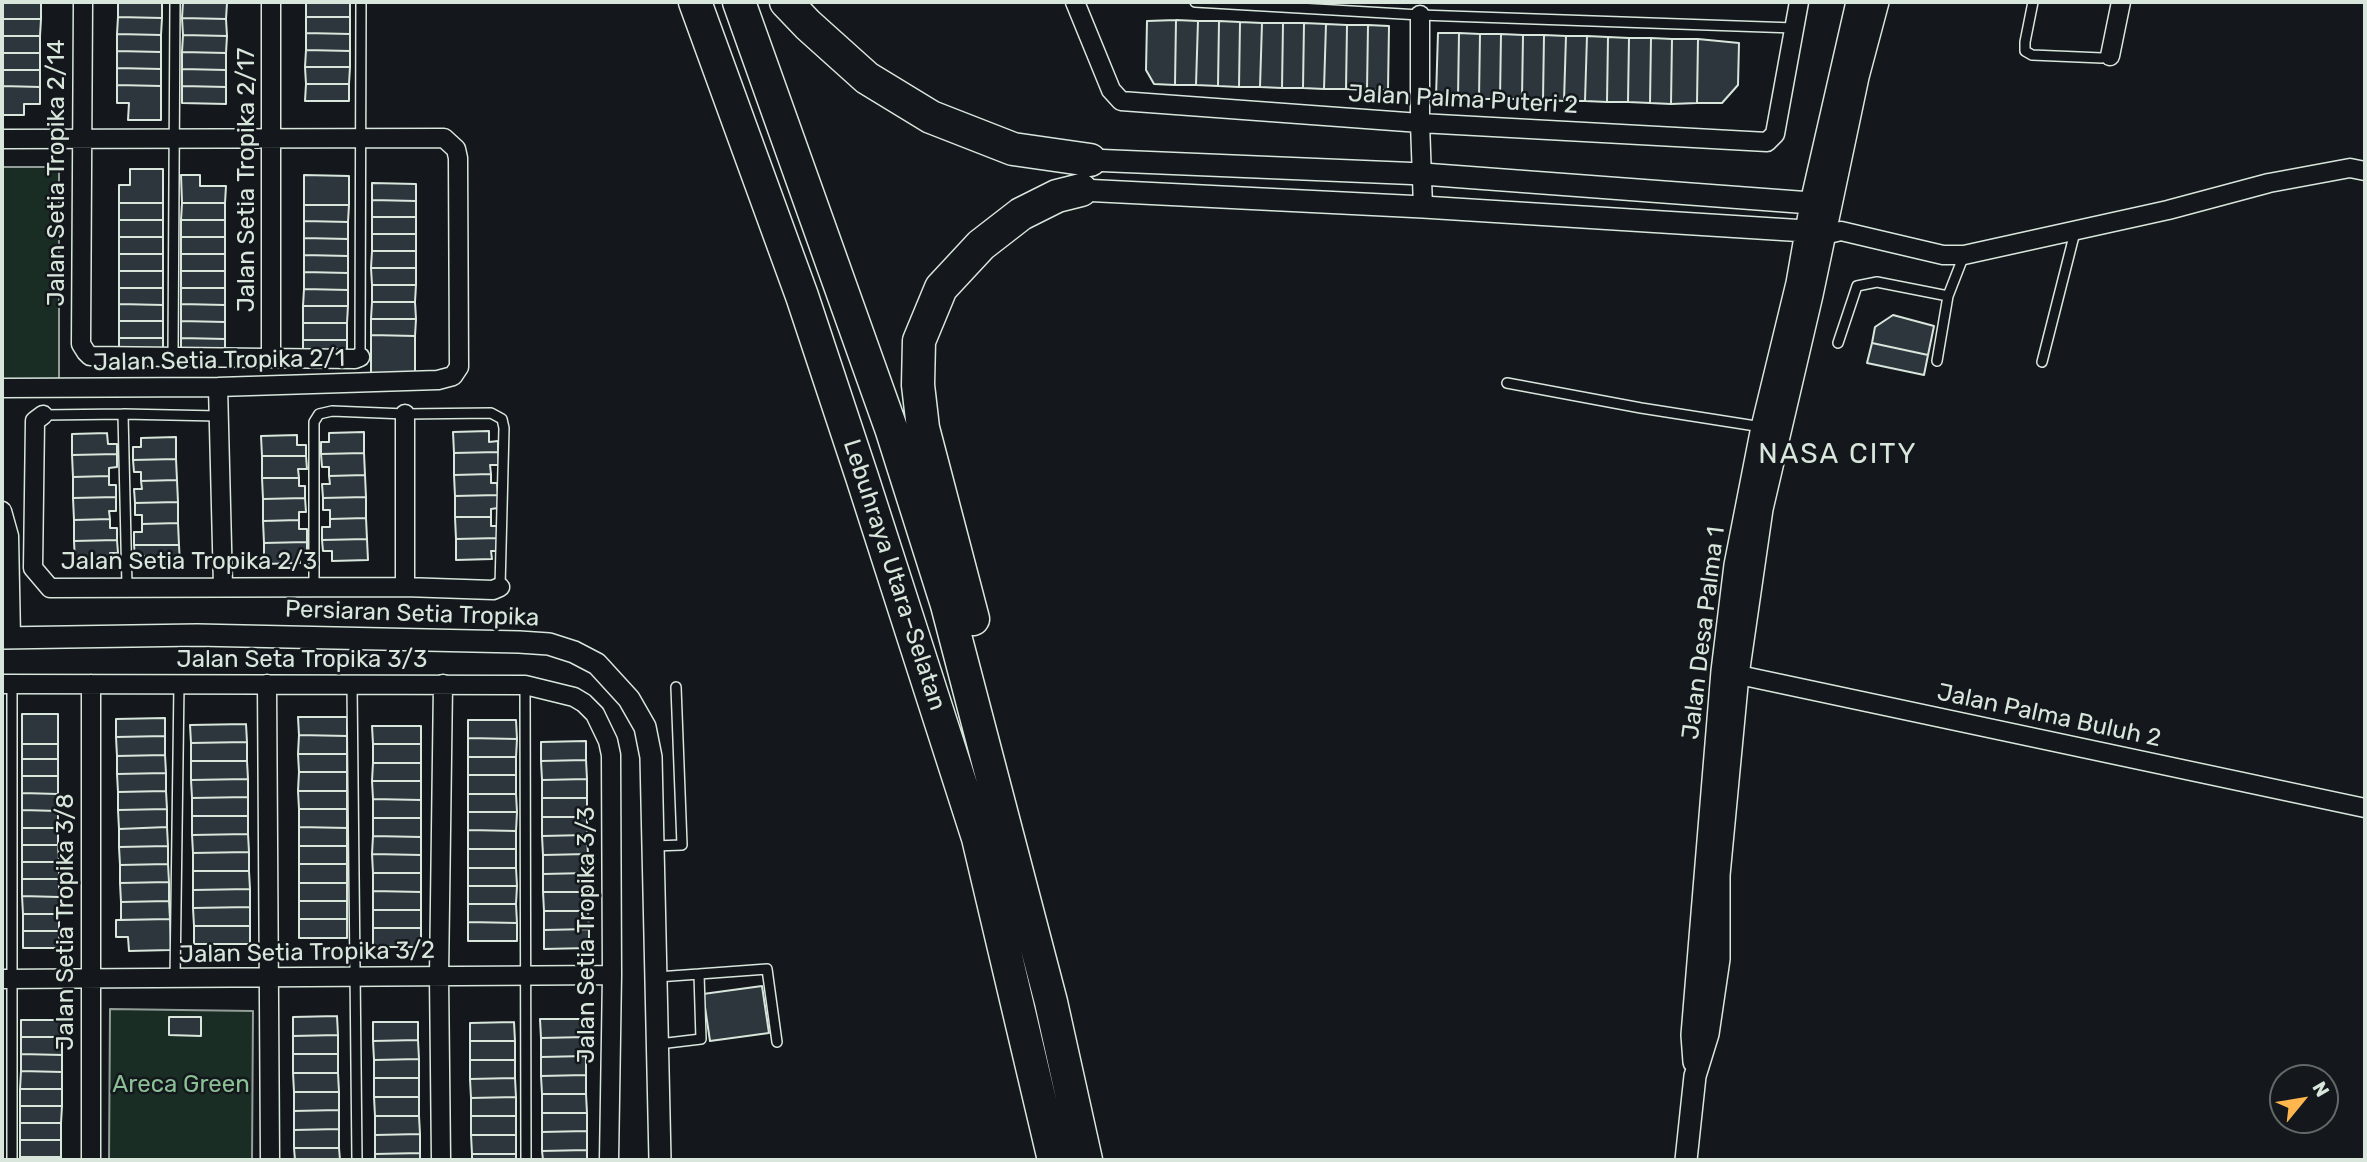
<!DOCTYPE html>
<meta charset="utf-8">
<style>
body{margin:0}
#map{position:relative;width:2367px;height:1162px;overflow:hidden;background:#14181c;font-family:Rubik,sans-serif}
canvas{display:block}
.frame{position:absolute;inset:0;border:4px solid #d8e6dc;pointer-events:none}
.north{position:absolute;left:2269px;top:1064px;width:70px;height:70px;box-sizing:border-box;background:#14181c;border:2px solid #626a69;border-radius:50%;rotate:60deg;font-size:19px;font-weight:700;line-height:28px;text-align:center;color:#d8e6dc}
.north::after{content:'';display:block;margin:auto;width:24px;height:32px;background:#ffb74d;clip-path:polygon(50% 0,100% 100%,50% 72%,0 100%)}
</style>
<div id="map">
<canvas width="2367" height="1162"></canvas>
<div class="frame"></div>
<div class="north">N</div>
</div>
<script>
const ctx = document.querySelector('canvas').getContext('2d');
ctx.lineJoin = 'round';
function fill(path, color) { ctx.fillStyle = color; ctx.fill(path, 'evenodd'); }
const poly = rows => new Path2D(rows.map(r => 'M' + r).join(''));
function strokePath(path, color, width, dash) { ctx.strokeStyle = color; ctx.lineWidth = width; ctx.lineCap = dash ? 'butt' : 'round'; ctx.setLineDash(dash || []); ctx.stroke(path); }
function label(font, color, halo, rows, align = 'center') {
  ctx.font = font + ' Rubik,sans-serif'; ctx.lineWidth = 5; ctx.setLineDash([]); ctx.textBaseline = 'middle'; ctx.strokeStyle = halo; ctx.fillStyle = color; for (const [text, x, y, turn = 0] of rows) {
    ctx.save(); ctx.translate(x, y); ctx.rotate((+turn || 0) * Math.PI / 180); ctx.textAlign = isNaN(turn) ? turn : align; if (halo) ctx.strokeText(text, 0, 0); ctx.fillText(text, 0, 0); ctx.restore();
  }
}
const green = poly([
 [2,167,59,167,59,380,2,380,2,167],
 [110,1009,253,1011,252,1160,109,1160,110,1009]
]);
fill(green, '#1a2d24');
strokePath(green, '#939e99', 2);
const building = poly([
 [2,2,41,2,41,19,2,19,2,2],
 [118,2,162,2,162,18,118,17,118,2],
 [183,2,227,3,226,19,182,18,183,2],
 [306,2,350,2,350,17,306,17,306,2],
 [118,17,162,18,161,35,117,34,118,17],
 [306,17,350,17,350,34,306,33,306,17],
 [182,18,226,19,227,36,183,35,182,18],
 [2,19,41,19,40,36,2,36,2,19],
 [1176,20,1198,21,1196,85,1175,85,1176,20],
 [1176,20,1175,85,1154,84,1146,70,1147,21,1176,20],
 [1198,21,1219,21,1218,86,1196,85,1198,21],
 [1219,21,1240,22,1239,87,1218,86,1219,21],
 [1240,22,1262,23,1260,87,1239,87,1240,22],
 [1262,23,1283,23,1282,88,1260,87,1262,23],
 [1283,23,1304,23,1303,88,1282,88,1283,23],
 [1304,23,1326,24,1324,89,1303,88,1304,23],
 [1326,24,1347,25,1346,89,1324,89,1326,24],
 [1347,25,1368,25,1367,90,1346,89,1347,25],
 [1368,25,1389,26,1388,90,1367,90,1368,25],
 [306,33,350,34,350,51,306,50,306,33],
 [1438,33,1459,33,1458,98,1436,97,1438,33],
 [1459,33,1480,34,1479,99,1458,98,1459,33],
 [117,34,161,35,161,52,117,51,117,34],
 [1480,34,1501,34,1500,99,1479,99,1480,34],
 [1501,34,1523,35,1522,99,1500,99,1501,34],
 [183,35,227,36,226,53,182,52,183,35],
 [1523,35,1544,35,1543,100,1522,99,1523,35],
 [1544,35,1566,36,1564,101,1543,100,1544,35],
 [2,36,40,36,40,53,2,53,2,36],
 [1566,36,1587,36,1585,101,1564,101,1566,36],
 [1587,36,1608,37,1607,102,1585,101,1587,36],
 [1608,37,1629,38,1628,102,1607,102,1608,37],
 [1629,38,1651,38,1650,103,1628,102,1629,38],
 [1651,38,1672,39,1671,104,1650,103,1651,38],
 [1672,39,1698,39,1697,103,1671,104,1672,39],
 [1698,39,1739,43,1738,85,1722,103,1697,103,1698,39],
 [306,50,350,51,350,67,305,67,306,50],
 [117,51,161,52,161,69,117,68,117,51],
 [182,52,226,53,226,70,182,69,182,52],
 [2,53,40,53,40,70,2,70,2,53],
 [305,67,350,67,349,84,306,84,305,67],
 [117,68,161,69,161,86,117,85,117,68],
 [182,69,226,70,226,87,182,86,182,69],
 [2,70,40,70,40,87,2,86,2,70],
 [306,84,349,84,349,101,305,101,306,84],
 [117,85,161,86,161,120,128,120,129,103,117,103,117,85],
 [2,86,40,87,40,104,24,104,24,115,2,115,2,86],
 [182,86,226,87,226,104,182,103,182,86],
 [130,169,163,169,163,203,119,203,119,185,130,185,130,169],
 [181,175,200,175,200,186,226,186,225,203,182,203,181,175],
 [304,175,349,176,349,205,304,205,304,175],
 [372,183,416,184,416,201,372,200,372,183],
 [372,200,416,201,416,217,372,217,372,200],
 [119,203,163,203,163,220,119,220,119,203],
 [182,203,225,203,225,220,181,220,182,203],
 [304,205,349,205,348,222,304,221,304,205],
 [372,217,416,217,416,234,372,234,372,217],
 [119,220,163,220,163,237,119,237,119,220],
 [181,220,225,220,225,237,181,237,181,220],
 [304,221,348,222,348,239,304,238,304,221],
 [372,234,416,234,416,251,372,251,372,234],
 [119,237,163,237,163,254,119,254,119,237],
 [181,237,225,237,225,254,181,254,181,237],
 [304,238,348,239,348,256,304,255,304,238],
 [372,251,416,251,416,268,371,268,372,251],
 [119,254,163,254,163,271,119,271,119,254],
 [181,254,225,254,225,271,181,271,181,254],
 [304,255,348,256,348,273,304,272,304,255],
 [371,268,416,268,416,285,372,285,371,268],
 [119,271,163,271,163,288,119,288,119,271],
 [181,271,225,271,225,288,181,288,181,271],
 [304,272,348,273,348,290,304,289,304,272],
 [372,285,416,285,415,302,372,302,372,285],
 [119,288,163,288,163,305,119,304,119,288],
 [181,288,225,288,225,305,181,304,181,288],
 [304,289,348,290,348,306,303,306,304,289],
 [372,302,415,302,416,319,371,319,372,302],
 [119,304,163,305,163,321,119,321,119,304],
 [181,304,225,305,225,322,181,321,181,304],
 [303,306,348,306,347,323,303,323,303,306],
 [1893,315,1934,326,1928,355,1872,343,1875,327,1893,315],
 [371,319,416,319,415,336,371,335,371,319],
 [119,321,163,321,163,338,119,338,119,321],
 [181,321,225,322,225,339,181,338,181,321],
 [303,323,347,323,347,340,303,340,303,323],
 [371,335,415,336,415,373,371,373,371,335],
 [119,338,163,338,163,355,119,355,119,338],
 [181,338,225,339,225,356,181,355,181,338],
 [303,340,347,340,347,357,303,357,303,340],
 [1872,343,1928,355,1924,375,1867,363,1872,343],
 [489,431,489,442,498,441,498,452,454,453,453,432,489,431],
 [364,432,364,453,321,454,321,442,329,442,329,433,364,432],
 [107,433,108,444,117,444,117,454,72,455,72,434,107,433],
 [297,435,297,445,306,445,306,456,262,456,261,436,297,435],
 [176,437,176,459,133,460,133,447,141,447,141,438,176,437],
 [498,452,499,465,490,465,491,474,454,475,454,453,498,452],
 [364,453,365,475,329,476,329,467,322,467,321,454,364,453],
 [117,454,117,467,109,468,109,476,73,477,72,455,117,454],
 [262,456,306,456,307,469,298,469,299,478,262,478,262,456],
 [176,459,177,480,141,481,141,472,134,472,133,460,176,459],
 [491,474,491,483,497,483,498,495,455,496,454,475,491,474],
 [365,475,366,497,323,498,322,484,330,484,329,476,365,475],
 [109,476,109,485,116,485,116,497,73,498,73,477,109,476],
 [262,478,299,478,299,486,305,486,305,498,263,499,262,478],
 [177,480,178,502,135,503,134,489,142,489,141,481,177,480],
 [498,495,498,508,491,509,491,517,455,517,455,496,498,495],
 [116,497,116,511,109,511,110,519,74,520,73,498,116,497],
 [366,497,366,518,330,519,330,510,323,510,323,498,366,497],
 [305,498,306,512,299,512,299,520,263,521,263,499,305,498],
 [178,502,178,523,142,524,142,515,135,515,135,503,178,502],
 [455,517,491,517,491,526,499,526,499,538,456,539,455,517],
 [366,518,367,539,322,540,322,527,330,527,330,519,366,518],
 [110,519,110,528,117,528,117,540,74,541,74,520,110,519],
 [299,520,299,529,307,529,307,542,264,543,263,521,299,520],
 [178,523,179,545,134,545,134,532,142,532,142,524,178,523],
 [499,538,499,551,491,551,492,559,456,560,456,539,499,538],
 [367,539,368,560,332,561,332,551,323,551,322,540,367,539],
 [117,540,118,553,110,553,110,562,75,562,74,541,117,540],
 [307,542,307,554,299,554,300,563,264,564,264,543,307,542],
 [134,545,179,545,180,565,144,566,144,556,135,556,134,545],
 [22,714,58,714,58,744,22,744,22,714],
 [298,717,347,717,347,736,299,735,298,717],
 [165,718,165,736,116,737,116,719,165,718],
 [468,720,516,720,517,739,468,738,468,720],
 [246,724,247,742,191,743,190,725,246,724],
 [372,726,421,726,421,744,373,744,372,726],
 [299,735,347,736,347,754,298,754,299,735],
 [165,736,165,755,117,756,116,737,165,736],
 [468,738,517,739,516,757,468,757,468,738],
 [586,741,586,760,541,761,541,742,586,741],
 [247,742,247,761,191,761,191,743,247,742],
 [22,744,58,744,58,759,22,759,22,744],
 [373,744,421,744,421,763,373,763,373,744],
 [298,754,347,754,347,772,299,772,298,754],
 [165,755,166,773,117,774,117,756,165,755],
 [468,757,516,757,516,775,468,775,468,757],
 [22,759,58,759,58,776,22,776,22,759],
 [586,760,587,779,542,780,541,761,586,760],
 [191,761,247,761,248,779,191,780,191,761],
 [373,763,421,763,421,781,372,781,373,763],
 [299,772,347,772,347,791,298,791,299,772],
 [166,773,166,791,118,792,117,774,166,773],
 [468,775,516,775,516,794,468,794,468,775],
 [22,776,58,776,58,794,22,793,22,776],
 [248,779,248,797,192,798,191,780,248,779],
 [587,779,587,798,542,798,542,780,587,779],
 [372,781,421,781,421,800,373,799,372,781],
 [166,791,167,809,118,810,118,792,166,791],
 [298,791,347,791,347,809,299,809,298,791],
 [22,793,58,794,58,811,22,810,22,793],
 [468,794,516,794,517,812,468,812,468,794],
 [248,797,248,816,192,816,192,798,248,797],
 [542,798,587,798,587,817,542,817,542,798],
 [373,799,421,800,421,818,373,818,373,799],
 [167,809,167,827,119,829,118,810,167,809],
 [299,809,347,809,347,828,299,827,299,809],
 [22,810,58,811,58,828,22,828,22,810],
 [468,812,517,812,516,831,468,830,468,812],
 [192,816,248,816,248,834,192,835,192,816],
 [542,817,587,817,587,835,542,836,542,817],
 [373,818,421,818,421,837,373,836,373,818],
 [167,827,168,846,119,847,119,829,167,827],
 [299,827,347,828,347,846,299,846,299,827],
 [22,828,58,828,58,845,22,845,22,828],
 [468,830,516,831,516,849,468,849,468,830],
 [248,834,249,852,193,853,192,835,248,834],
 [587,835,588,854,543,855,542,836,587,835],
 [373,836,421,837,421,855,372,854,373,836],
 [22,845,58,845,59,862,22,862,22,845],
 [168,846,168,864,120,865,119,847,168,846],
 [299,846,347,846,347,864,299,864,299,846],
 [468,849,516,849,516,868,468,868,468,849],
 [249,852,249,871,193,871,193,853,249,852],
 [372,854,421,855,421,873,373,873,372,854],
 [588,854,588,873,543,874,543,855,588,854],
 [22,862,59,862,59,879,22,879,22,862],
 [168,864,169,882,120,883,120,865,168,864],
 [299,864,347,864,347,883,299,883,299,864],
 [468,868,516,868,517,886,468,886,468,868],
 [193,871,249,871,250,889,193,890,193,871],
 [373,873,421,873,421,892,373,891,373,873],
 [588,873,588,892,543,892,543,874,588,873],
 [22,879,59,879,59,897,22,896,22,879],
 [169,882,169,901,121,902,120,883,169,882],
 [299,883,347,883,347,901,299,901,299,883],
 [468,886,517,886,516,904,468,904,468,886],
 [250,889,250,907,193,908,193,890,250,889],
 [373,891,421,892,421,910,373,910,373,891],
 [543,892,588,892,588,911,544,911,543,892],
 [22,896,59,897,59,914,23,914,22,896],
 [169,901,170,919,121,920,121,902,169,901],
 [299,901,347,901,347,919,299,919,299,901],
 [468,904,516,904,517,923,468,922,468,904],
 [250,907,250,926,194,926,193,908,250,907],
 [373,910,421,910,421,928,373,928,373,910],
 [544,911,588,911,589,929,544,930,544,911],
 [23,914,59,914,59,931,23,931,23,914],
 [170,919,171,950,129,951,128,937,116,937,116,920,170,919],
 [299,919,347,919,347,938,299,938,299,919],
 [468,922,517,923,517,941,468,941,468,922],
 [194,926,250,926,250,944,194,944,194,926],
 [373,928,421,928,421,947,373,947,373,928],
 [589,929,589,948,544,949,544,930,589,929],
 [23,931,59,931,59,948,23,948,23,931],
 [762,986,769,1033,710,1041,703,994,762,986],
 [337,1016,338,1035,293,1036,293,1017,337,1016],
 [169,1017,201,1017,201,1036,169,1035,169,1017],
 [540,1019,585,1019,586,1037,541,1038,540,1019],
 [21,1020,62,1020,62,1037,21,1037,21,1020],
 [373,1022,418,1022,418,1040,373,1041,373,1022],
 [514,1022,515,1041,470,1041,470,1023,514,1022],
 [338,1035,338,1054,293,1054,293,1036,338,1035],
 [21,1037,62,1037,62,1055,21,1054,21,1037],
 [586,1037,586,1056,541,1057,541,1038,586,1037],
 [418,1040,419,1059,374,1060,373,1041,418,1040],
 [470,1041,515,1041,515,1060,470,1060,470,1041],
 [21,1054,62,1055,62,1072,21,1071,21,1054],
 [293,1054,338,1054,338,1073,293,1073,293,1054],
 [586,1056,586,1075,541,1076,541,1057,586,1056],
 [419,1059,419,1078,374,1078,374,1060,419,1059],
 [470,1060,515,1060,515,1078,470,1079,470,1060],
 [21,1071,62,1072,62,1089,20,1089,21,1071],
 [293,1073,338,1073,339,1092,294,1092,293,1073],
 [586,1075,586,1094,542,1094,541,1076,586,1075],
 [374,1078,419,1078,419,1097,374,1097,374,1078],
 [515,1078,516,1097,471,1098,470,1079,515,1078],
 [20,1089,62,1089,62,1106,20,1106,20,1089],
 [294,1092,339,1092,339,1110,294,1111,294,1092],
 [542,1094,586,1094,587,1113,542,1113,542,1094],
 [374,1097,419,1097,419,1116,375,1116,374,1097],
 [516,1097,516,1116,471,1116,471,1098,516,1097],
 [20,1106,62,1106,61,1123,20,1123,20,1106],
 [339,1110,339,1129,294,1130,294,1111,339,1110],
 [542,1113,587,1113,587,1131,542,1132,542,1113],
 [375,1116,419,1116,420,1134,375,1135,375,1116],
 [471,1116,516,1116,516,1135,471,1135,471,1116],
 [20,1123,61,1123,61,1140,20,1140,20,1123],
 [339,1129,339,1148,294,1148,294,1130,339,1129],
 [587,1131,587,1150,542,1151,542,1132,587,1131],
 [420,1134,420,1153,375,1154,375,1135,420,1134],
 [471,1135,516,1135,516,1154,472,1154,471,1135],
 [20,1140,61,1140,61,1157,20,1157,20,1140],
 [294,1148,339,1148,340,1160,295,1160,294,1148],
 [587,1150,587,1160,543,1160,542,1151,587,1150],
 [420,1153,420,1160,375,1160,375,1154,420,1153],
 [472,1154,516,1154,516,1160,472,1160,472,1154],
 [20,1157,61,1157,61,1160,20,1160,20,1157]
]);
fill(building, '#2c363c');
strokePath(building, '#d8e6dc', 2);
const service = poly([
 [1195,2,1420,15,1794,28],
 [2033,2,2025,42,2025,51,2032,55,2102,58,2110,56],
 [1838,343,1857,286,1877,282,1948,296],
 [173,357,175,2],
 [360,357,361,2],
 [1937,361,1948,296,1964,255],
 [2042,362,2075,232],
 [1507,383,1641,408,1762,427],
 [123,414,127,586],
 [43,415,123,414,218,416],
 [314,587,314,422,319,414,332,411,405,414,491,413,502,419,504,428,500,587],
 [12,684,12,1160],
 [352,685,357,1160],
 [525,685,526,1160],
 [654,846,682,845,676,687],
 [657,977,699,974],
 [175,979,179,684],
 [659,1044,701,1039,699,974,767,969,777,1042]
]);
const minor = poly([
 [83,2,81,344,86,352,90,356,355,359,360,357],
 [271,2,271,358],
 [1075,2,1111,90,1121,101,1420,123,1767,142,1775,134,1799,2],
 [1420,15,1420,123,1423,207],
 [2110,56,2121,2],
 [2,139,444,138,456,149,458,158,459,367,453,376,438,380,218,387,2,388],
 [1824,235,1841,231,1943,255,1964,255,2168,210,2269,183,2350,168,2365,171],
 [218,387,223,586],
 [43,415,35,421,33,568,50,588,405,587,493,590,500,587],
 [2,511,9,536,11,638],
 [405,587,405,414],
 [1725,672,2365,808],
 [2,684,525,685,574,697,584,703,595,714,608,741,611,755,612,975,609,1160],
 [91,684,91,1160],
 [267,684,270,1160],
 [2,979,612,975],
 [441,1160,439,976,443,684]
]);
const tertiary = poly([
 [1090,160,1423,174,1811,203,1824,209],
 [1081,190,1423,207,1806,231,1819,234],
 [2,638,197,635,519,642,549,644,574,652,597,664,629,699,645,727,651,757,660,1160],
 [1694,1062,1692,1035,1722,671,1735,565,1762,427,1797,283,1811,203,1857,2],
 [1686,1160,1695,1076,1708,1034,1719,959,1719,875,1738,675,1762,509,1812,295,1858,77,1878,2]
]);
const motorway = poly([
 [695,2,802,296,862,477,978,838,1054,1160],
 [739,2,891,428,947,605,1051,1002,1086,1160],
 [786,2,808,25,867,78,931,117,1013,149,1090,160],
 [973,619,923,428,918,385,919,341,941,288,981,245,1021,214,1057,196,1081,190]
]);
strokePath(service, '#d8e6dc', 12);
strokePath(minor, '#d8e6dc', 21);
strokePath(tertiary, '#d8e6dc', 24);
strokePath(motorway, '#d8e6dc', 35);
strokePath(service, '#14181c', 9);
strokePath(minor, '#14181c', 18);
strokePath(tertiary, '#14181c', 21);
strokePath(motorway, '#14181c', 32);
label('24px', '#d8e6dc', '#14181c', [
 ["Jalan Palma Puteri 2",1463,100,3],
 ["Jalan Setia Tropika 2/14",57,173,-90],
 ["Jalan Setia Tropika 2/17",247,180,-90],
 ["Jalan Setia Tropika 2/1",219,361,-1],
 ["Jalan Setia Tropika 2/3",189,562],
 ["Lebuhraya Utara–Selatan",894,575,72],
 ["Persiaran Setia Tropika",412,614,2],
 ["Jalan Desa Palma 1",1704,633,-83],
 ["Jalan Seta Tropika 3/3",302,660],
 ["Jalan Palma Buluh 2",2049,716,12],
 ["Jalan Setia Tropika 3/8",66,922,-90],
 ["Jalan Setia Tropika 3/3",587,935,-90],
 ["Jalan Setia Tropika 3/2",307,953,-1]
]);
label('24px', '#8ac095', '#14181c', [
 ["Areca Green",181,1085]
]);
ctx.letterSpacing = '2px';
label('28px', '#d8e6dc', '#14181c', [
 ["NASA CITY",1838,455]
]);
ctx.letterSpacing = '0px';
</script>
